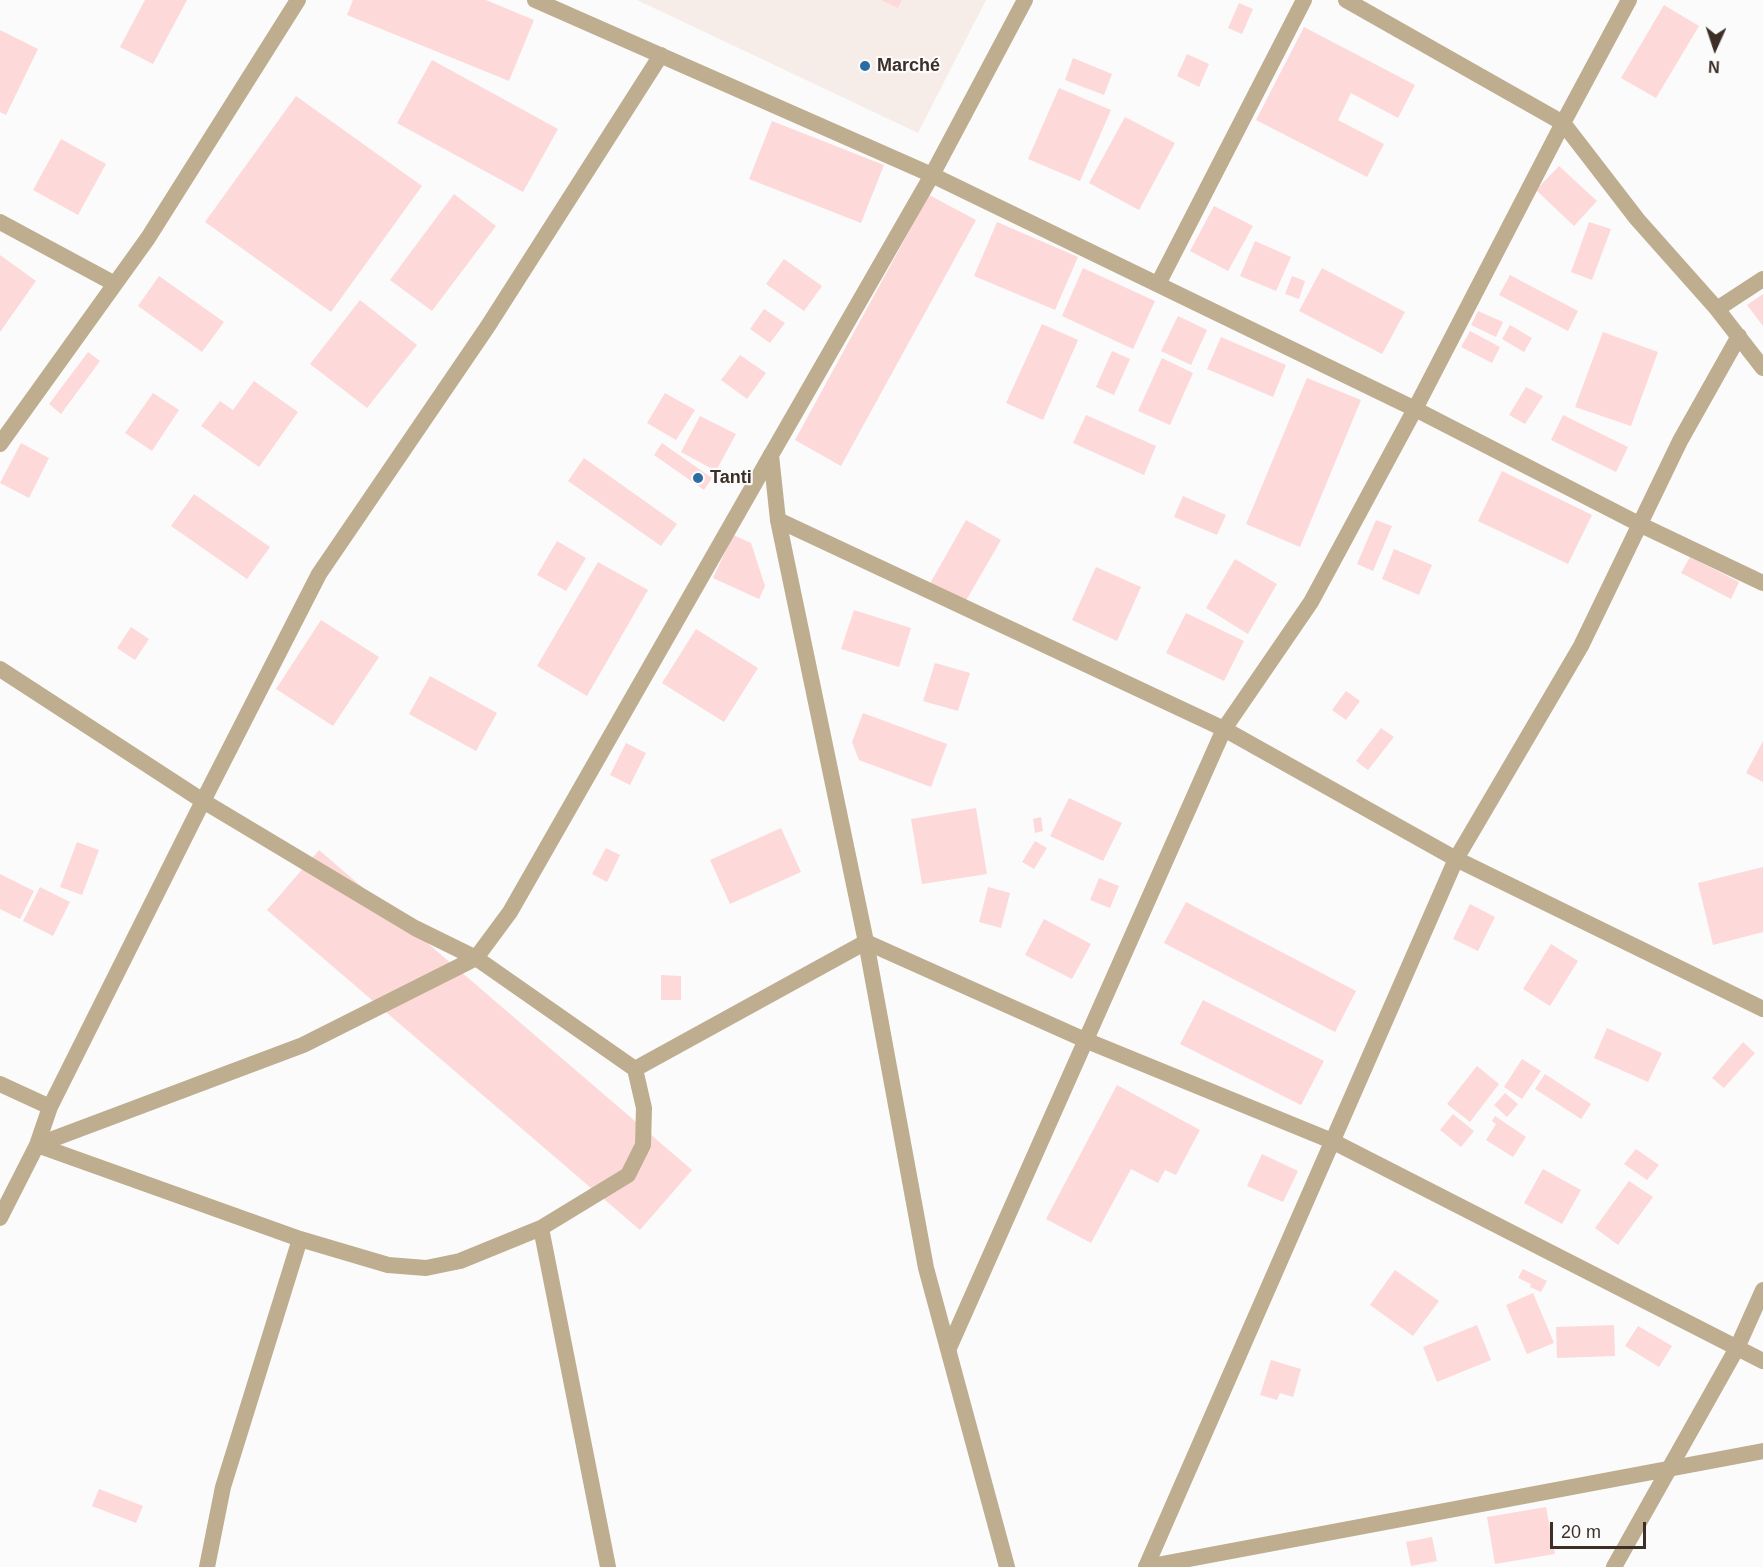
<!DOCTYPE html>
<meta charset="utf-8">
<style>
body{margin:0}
#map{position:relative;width:1763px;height:1567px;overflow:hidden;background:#fbfbfb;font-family:Helvetica,sans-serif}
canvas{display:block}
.north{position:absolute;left:1685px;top:18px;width:60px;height:60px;-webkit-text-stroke:4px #fbfbfb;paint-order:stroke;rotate:183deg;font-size:16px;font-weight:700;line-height:24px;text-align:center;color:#3d2f28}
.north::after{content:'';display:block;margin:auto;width:21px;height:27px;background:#3d2f28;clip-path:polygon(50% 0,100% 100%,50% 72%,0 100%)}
.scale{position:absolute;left:1550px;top:1522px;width:96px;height:27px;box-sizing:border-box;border:3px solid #3d2f28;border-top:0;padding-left:8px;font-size:18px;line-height:21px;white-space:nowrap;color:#3d2f28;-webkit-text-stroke:4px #fbfbfb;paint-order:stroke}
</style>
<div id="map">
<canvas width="1763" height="1567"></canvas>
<div class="north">N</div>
<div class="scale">20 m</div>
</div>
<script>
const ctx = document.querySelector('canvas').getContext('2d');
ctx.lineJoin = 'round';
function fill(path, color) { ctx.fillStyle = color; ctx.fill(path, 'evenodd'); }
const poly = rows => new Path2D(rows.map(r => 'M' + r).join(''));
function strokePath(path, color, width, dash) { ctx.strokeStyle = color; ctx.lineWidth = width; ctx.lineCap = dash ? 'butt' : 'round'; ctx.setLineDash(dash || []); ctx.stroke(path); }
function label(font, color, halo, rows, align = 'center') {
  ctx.font = font + ' Helvetica,sans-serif'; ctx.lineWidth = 4.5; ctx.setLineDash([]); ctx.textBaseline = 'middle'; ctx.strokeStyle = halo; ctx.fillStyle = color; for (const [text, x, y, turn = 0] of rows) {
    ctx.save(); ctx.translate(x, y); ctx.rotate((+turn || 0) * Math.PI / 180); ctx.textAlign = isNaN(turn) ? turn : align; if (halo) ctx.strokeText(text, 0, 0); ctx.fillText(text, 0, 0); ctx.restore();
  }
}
fill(poly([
 [637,0,986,0,918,133]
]), '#f6ede9');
fill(poly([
 [145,0,187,0,153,64,120,47],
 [353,0,486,0,534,20,509,81,347,15],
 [881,0,902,0,898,8],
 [1239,3,1253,9,1242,34,1228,28],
 [1664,5,1699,26,1656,98,1621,78],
 [1304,27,1415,85,1398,118,1351,93,1338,120,1384,144,1367,177,1256,120],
 [0,30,38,49,6,115,0,112],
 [1187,54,1209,64,1199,87,1177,76],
 [1073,58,1112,74,1104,95,1065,80],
 [432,60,558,129,523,192,397,123],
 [1059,88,1111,110,1080,181,1028,159],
 [296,96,422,186,331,312,205,222],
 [1125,117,1175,143,1139,210,1089,183],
 [772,121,884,165,861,223,749,179],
 [61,139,106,164,78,215,33,190],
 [1559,166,1597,201,1574,226,1536,190],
 [454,194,496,226,432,311,390,280],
 [929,195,976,220,841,466,795,440],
 [1214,206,1253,226,1228,271,1190,251],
 [997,222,1078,257,1055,310,974,276],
 [1589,222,1611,229,1592,280,1571,272],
 [1255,241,1291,257,1276,291,1240,276],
 [0,255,36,281,0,332],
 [784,259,822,286,804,311,766,284],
 [1083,268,1155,301,1133,349,1062,316],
 [1322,268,1405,312,1382,354,1299,311],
 [1510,275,1578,311,1568,331,1499,295],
 [159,276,224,322,202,352,138,306],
 [1292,276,1305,281,1299,299,1285,294],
 [1763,294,1763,326,1747,305],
 [360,300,417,345,367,408,310,364],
 [764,309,785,323,770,343,750,329],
 [1478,311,1503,322,1496,337,1471,325],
 [1178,316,1207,330,1191,365,1161,351],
 [1042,324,1078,340,1043,420,1006,403],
 [1510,325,1532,338,1524,352,1502,339],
 [1470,331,1500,347,1492,363,1461,347],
 [1603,332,1658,352,1631,426,1575,407],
 [1221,337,1286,365,1273,397,1207,369],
 [1112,351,1130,359,1114,395,1096,387],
 [88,352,100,361,61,414,49,404],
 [740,355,766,373,747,399,721,380],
 [1162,358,1193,373,1170,425,1138,411],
 [1307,378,1361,400,1300,547,1246,524],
 [254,381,298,412,259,467,201,426,220,401,233,410],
 [1526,387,1543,396,1525,424,1509,415],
 [153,393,179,410,152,451,125,433],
 [665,393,695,410,676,440,647,423],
 [1086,415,1156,446,1144,475,1073,443],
 [1563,415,1628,447,1616,472,1551,440],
 [700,416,736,434,716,471,681,452],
 [21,443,49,458,29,498,0,483],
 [662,443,712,478,704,490,654,455],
 [584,458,677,524,661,546,568,481],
 [1502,471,1592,515,1568,564,1478,521],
 [194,494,270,547,247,579,171,526],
 [1183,496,1226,515,1217,535,1174,517],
 [966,520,1001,540,964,604,928,587],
 [1376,520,1392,526,1373,571,1357,564],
 [733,535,751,543,765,586,759,599,713,578],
 [557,541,586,558,566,591,537,575],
 [1394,549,1432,565,1419,595,1382,579],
 [1690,557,1739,582,1731,599,1681,573],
 [1235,559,1277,584,1248,634,1206,608],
 [598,562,648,590,587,696,537,666],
 [1096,567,1141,587,1117,641,1072,620],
 [854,610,911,628,899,667,841,649],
 [1186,613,1244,641,1224,681,1166,653],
 [321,620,379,657,333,726,276,689],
 [131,627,149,639,135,660,117,648],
 [696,629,758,668,724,722,662,683],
 [935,663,970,673,958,711,923,701],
 [430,676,497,713,476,751,409,714],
 [1346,691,1360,701,1346,720,1332,710],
 [863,713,947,744,931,787,859,760,852,742],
 [1381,728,1394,737,1368,770,1356,761],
 [1763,741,1763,782,1746,773],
 [626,743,646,753,630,785,610,775],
 [1069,798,1122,823,1103,861,1050,836],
 [976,808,987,874,922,884,911,819],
 [1041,817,1043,831,1035,833,1033,819],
 [781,828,801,872,730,904,710,860],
 [1035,841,1047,848,1034,869,1022,862],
 [77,842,99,850,82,895,60,887],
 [606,848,620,855,607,882,592,874],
 [319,850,692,1170,640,1230,267,910],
 [1763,867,1763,932,1713,945,1698,883],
 [0,874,34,891,20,919,0,909],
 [1099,878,1119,886,1110,908,1090,900],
 [40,887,70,902,53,936,23,921],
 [988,887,1010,893,1001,928,979,922],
 [1186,902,1356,991,1335,1032,1164,943],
 [1470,904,1495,917,1478,951,1453,939],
 [1044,919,1091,944,1072,979,1025,955],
 [1551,944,1578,961,1550,1006,1523,989],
 [661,975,681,976,681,1000,661,1000],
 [1203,1000,1324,1061,1301,1105,1180,1044],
 [1607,1028,1662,1053,1648,1082,1594,1058],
 [1743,1042,1755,1053,1724,1088,1712,1078],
 [1522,1059,1541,1071,1522,1099,1504,1087],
 [1477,1066,1499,1084,1470,1122,1447,1104],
 [1545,1074,1591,1104,1581,1119,1535,1089],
 [1117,1085,1200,1130,1176,1175,1165,1170,1158,1183,1131,1169,1091,1243,1046,1219],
 [1505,1093,1518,1104,1507,1117,1494,1105],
 [1453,1114,1474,1131,1461,1147,1440,1130],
 [1495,1116,1526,1137,1513,1157,1486,1140,1496,1124,1492,1121],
 [1636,1149,1659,1165,1647,1180,1624,1164],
 [1262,1154,1298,1171,1283,1202,1247,1186],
 [1543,1169,1581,1190,1562,1224,1524,1203],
 [1629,1181,1653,1197,1618,1245,1595,1228],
 [1523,1269,1547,1281,1541,1292,1530,1287,1531,1284,1518,1278],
 [1395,1270,1439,1301,1413,1336,1370,1305],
 [1533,1293,1554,1343,1527,1354,1506,1305],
 [1477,1325,1491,1360,1437,1382,1423,1347],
 [1614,1325,1615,1356,1557,1358,1556,1327],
 [1638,1326,1672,1346,1659,1367,1625,1346],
 [1271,1360,1301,1369,1293,1397,1280,1393,1277,1400,1260,1395],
 [99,1489,143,1506,136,1523,92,1506],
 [1546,1507,1555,1554,1495,1564,1487,1517],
 [1432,1537,1437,1561,1411,1566,1406,1542]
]), '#fdd9da');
strokePath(poly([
 [535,0,932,175,1415,409,1641,525,1763,583],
 [1346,0,1563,123,1637,219,1717,309,1763,368],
 [0,222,115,284],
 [1158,284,1304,0],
 [1717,309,1763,279],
 [0,444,148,238,298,0],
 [778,520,1224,729,1456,859,1763,1009],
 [0,669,203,801,319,574,488,326,661,55],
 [635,1069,866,942,1085,1040,1332,1141,1763,1361],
 [0,1084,50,1107],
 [37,1145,303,1045,476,958,510,912,771,455],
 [0,1218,37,1145,50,1107,203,801,415,928,476,958,635,1069,644,1108,643,1145,628,1175,541,1228,460,1261,426,1268,388,1265,300,1239,37,1145],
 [541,1228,608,1567],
 [949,1348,1224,729,1311,602,1415,409,1563,123,1629,0],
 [207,1567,223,1487,300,1239],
 [1146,1567,1456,859,1581,646,1680,441,1739,336],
 [1614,1567,1737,1348,1763,1290]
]), '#bead8f', 16);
strokePath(poly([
 [1007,1567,926,1268,866,942,778,520,771,455,932,175,1025,0],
 [1146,1567,1763,1451]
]), '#bead8f', 16);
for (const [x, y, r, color] of [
 [865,66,6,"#2c6ca2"],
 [698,478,6,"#2c6ca2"]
]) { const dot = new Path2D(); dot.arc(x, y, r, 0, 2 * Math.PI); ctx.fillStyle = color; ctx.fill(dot); strokePath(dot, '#fbfbfb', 2); }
label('bold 18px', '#3d2f28', '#fbfbfb', [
 ["Marché",877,66],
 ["Tanti",710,478]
], 'left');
</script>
